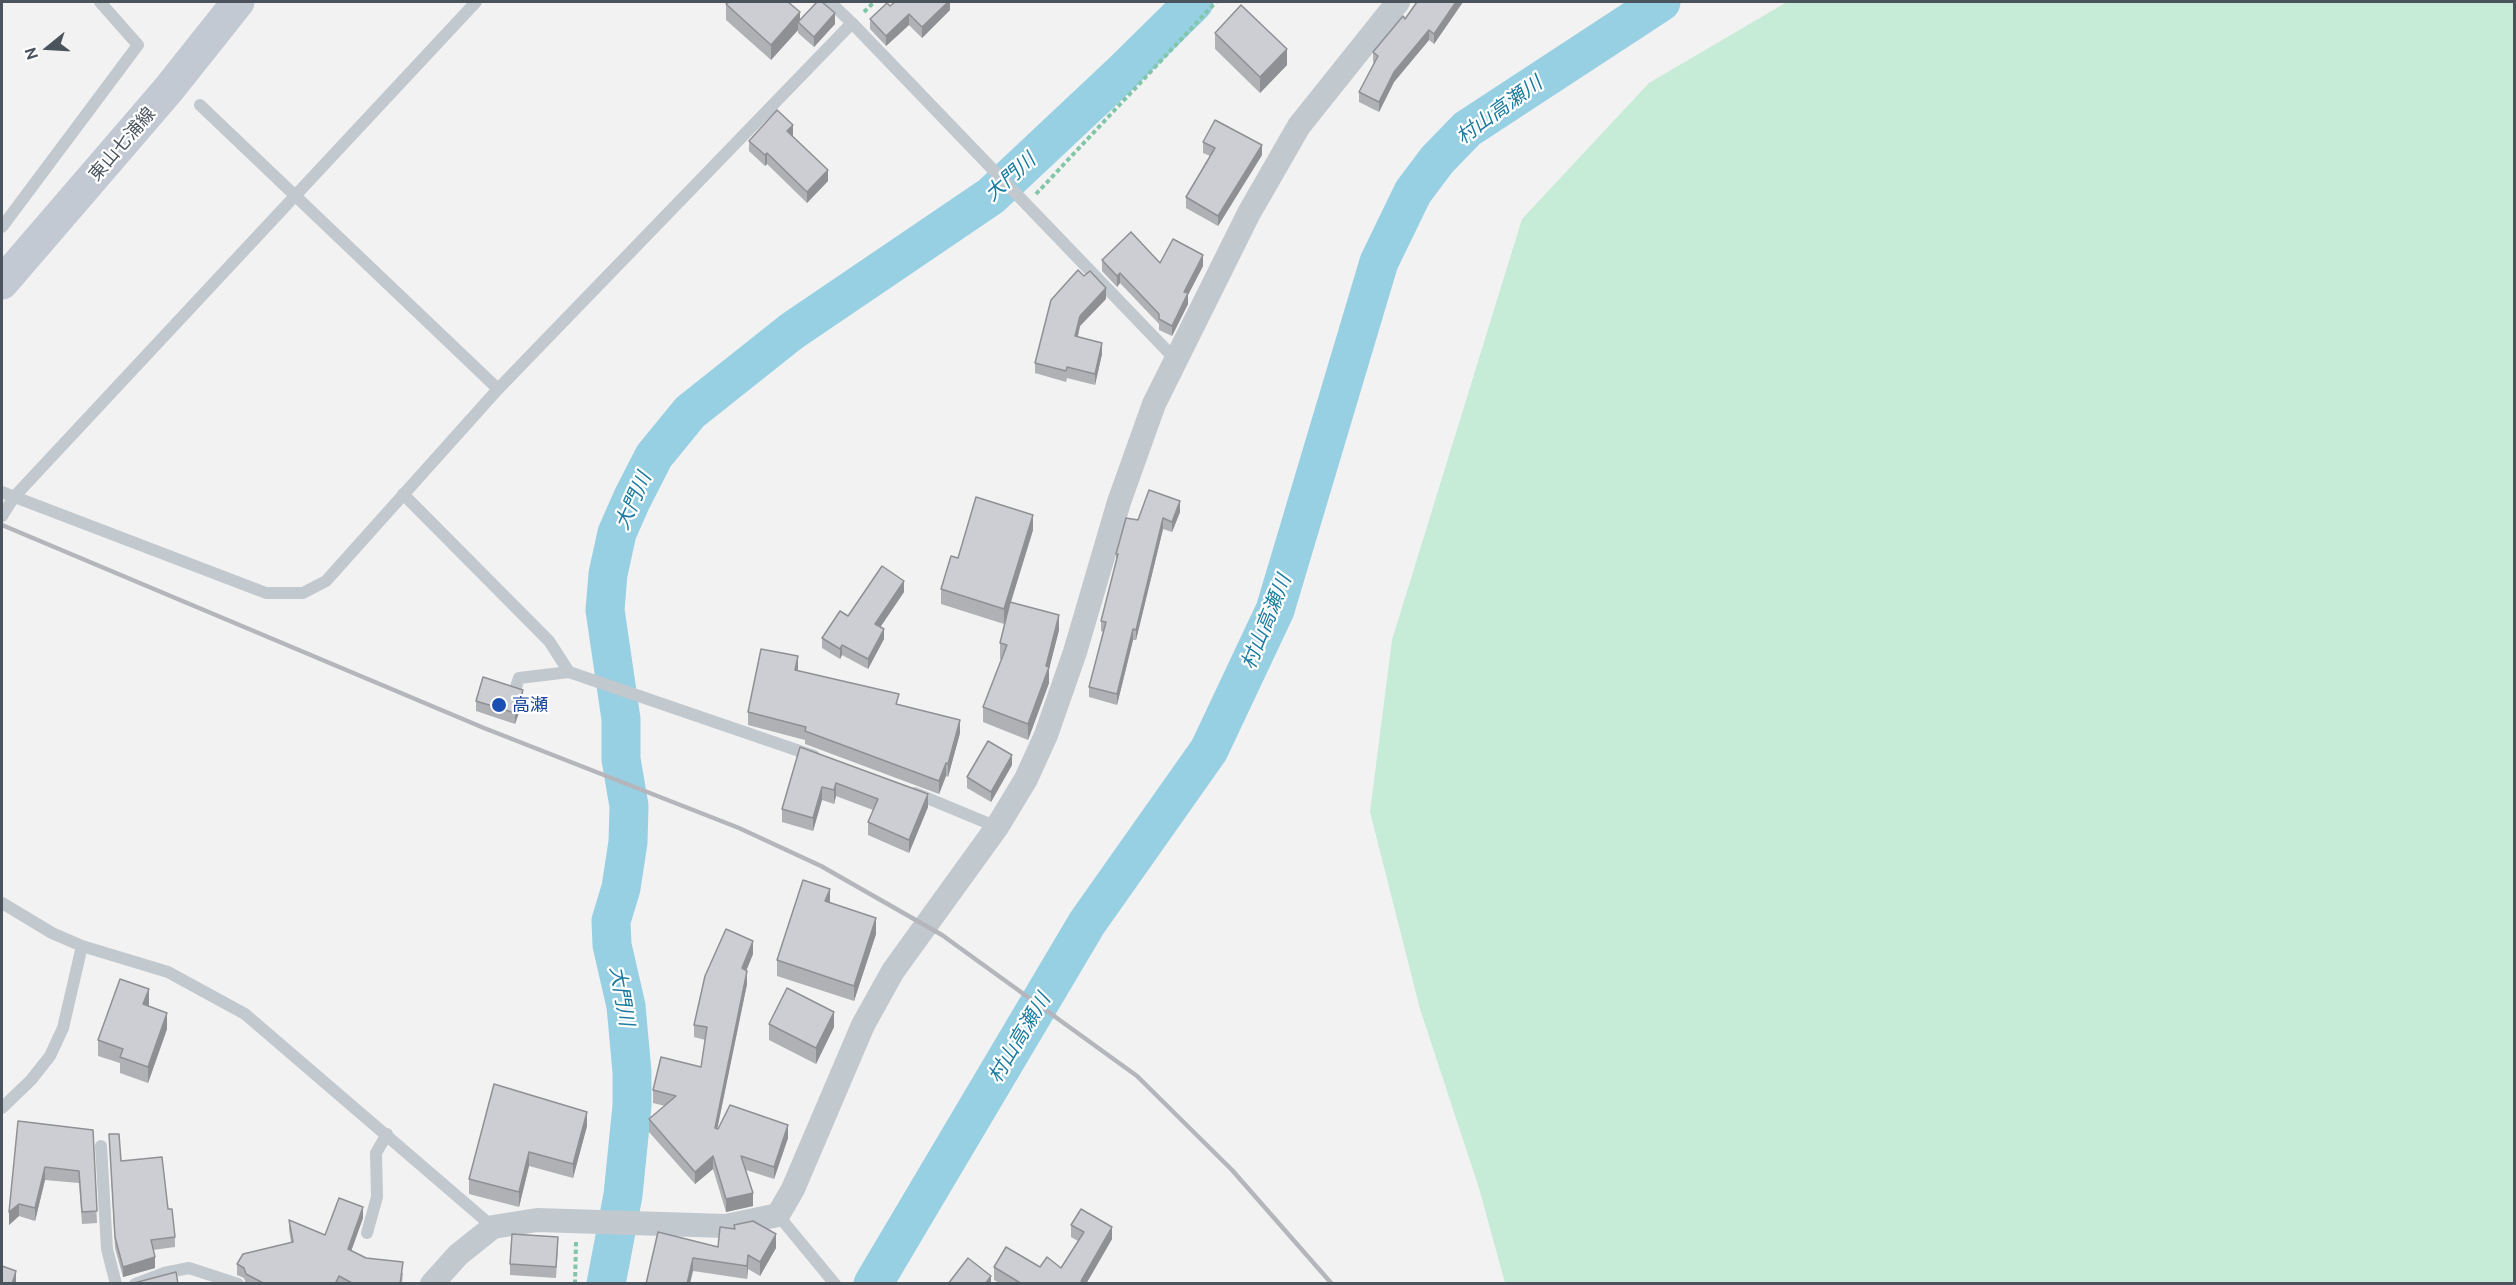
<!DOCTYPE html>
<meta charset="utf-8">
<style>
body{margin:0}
#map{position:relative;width:2516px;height:1285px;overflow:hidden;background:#f3f2f2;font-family:Ubuntu,sans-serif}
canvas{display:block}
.frame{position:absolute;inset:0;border:3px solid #4b545d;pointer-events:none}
.north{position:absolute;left:18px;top:18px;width:60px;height:60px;-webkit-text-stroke:4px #fff;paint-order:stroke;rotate:252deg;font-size:16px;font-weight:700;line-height:24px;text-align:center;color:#4b545d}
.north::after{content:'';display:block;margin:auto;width:21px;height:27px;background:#4b545d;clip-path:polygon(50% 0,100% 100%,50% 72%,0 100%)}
</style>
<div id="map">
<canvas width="2516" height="1285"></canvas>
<div class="frame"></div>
<div class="north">N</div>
</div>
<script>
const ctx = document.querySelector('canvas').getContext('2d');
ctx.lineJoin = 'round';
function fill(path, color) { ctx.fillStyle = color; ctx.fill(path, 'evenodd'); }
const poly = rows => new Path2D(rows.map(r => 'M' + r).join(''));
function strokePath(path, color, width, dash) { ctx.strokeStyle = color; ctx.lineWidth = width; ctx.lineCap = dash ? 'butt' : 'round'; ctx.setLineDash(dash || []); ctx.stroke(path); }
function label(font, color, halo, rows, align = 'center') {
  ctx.font = font + ' Ubuntu,"Noto Sans JP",sans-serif'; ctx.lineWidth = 4.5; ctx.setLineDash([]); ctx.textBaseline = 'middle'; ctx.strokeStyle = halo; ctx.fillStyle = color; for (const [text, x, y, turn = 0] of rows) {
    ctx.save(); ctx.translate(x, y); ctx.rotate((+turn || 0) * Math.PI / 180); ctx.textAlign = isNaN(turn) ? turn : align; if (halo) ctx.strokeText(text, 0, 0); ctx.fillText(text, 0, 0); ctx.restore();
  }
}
fill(poly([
 [1787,2,2514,2,2514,1283,1505,1283,1479,1188,1420,1009,1370,812,1392,640,1522,219,1649,83]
]), '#c6ebd6');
strokePath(poly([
 [606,1284,623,1195,632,1106,632,1072,626,1006,612,945,611,921,621,888,628,842,629,806,621,759,621,719,605,610,608,574,617,533,632,499,654,456,690,412,792,331,991,196,1123,72,1194,2],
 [873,1284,1087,923,1209,750,1275,610,1379,262,1413,192,1437,160,1467,129,1661,2]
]), '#98d0e3', 39);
strokePath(poly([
 [864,12,874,2],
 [1036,194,1216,2],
 [575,1284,576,1242]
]), '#81c6a8', 4, [4.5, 3]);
strokePath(poly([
 [852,23,1175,359],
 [200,105,498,389],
 [2,227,138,45,100,2],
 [2,492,266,593,303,593,326,581,498,389,852,23,830,2],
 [403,494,549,641,569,672],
 [2,516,14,497,476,2],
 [516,687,519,678,569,672,814,756],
 [915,793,997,827],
 [2,903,52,933,82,946,168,972,245,1014,493,1227],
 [2,1108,31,1080,50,1056,63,1028,82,946],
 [101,1146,107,1249,116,1284],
 [778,1215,835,1284],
 [367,1233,377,1197,376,1153,387,1134],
 [135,1284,164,1273,189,1268,238,1284]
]), '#c1c8ce', 12);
strokePath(poly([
 [432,1284,458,1255,493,1227,537,1220,726,1226,778,1215,793,1189,863,1025,893,971,997,827,1026,779,1046,735,1075,652,1119,502,1154,404,1249,213,1299,126,1398,2]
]), '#c1c8ce', 24);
strokePath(poly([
 [2,283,168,90,238,2]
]), '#c2c9d3', 33);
strokePath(poly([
 [2,525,484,728,739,828,821,866,942,935,1137,1076,1232,1170,1332,1284]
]), '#b4b6bb', 4.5);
fill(poly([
 [950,2,950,10,922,38,909,25,886,46,870,29,870,19],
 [1463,2,1434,44,1429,40,1394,82,1379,112,1359,102,1359,92,1374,63,1373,62,1373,52,1405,19],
 [726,4,800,20,835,24,814,47,798,33,798,30,771,60,726,20],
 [1215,33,1287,65,1260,93,1215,49],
 [793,135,792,136,828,181,807,203,767,164,765,166,749,151,749,141],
 [1203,142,1262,155,1218,226,1186,208,1186,197,1210,156,1203,153],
 [1102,260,1203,266,1188,295,1188,304,1172,336,1159,330,1159,324,1120,283,1117,287,1102,271],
 [1106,299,1080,326,1078,337,1102,354,1095,385,1067,378,1066,382,1035,373,1035,363],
 [1180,512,1172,532,1163,529,1136,640,1133,640,1117,705,1089,697,1089,687,1103,632,1101,631,1101,621,1116,563,1116,554,1138,520],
 [1033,530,1011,602,1059,630,1049,669,1049,683,1028,740,983,722,983,707,1002,659,1000,659,1000,643,1009,608,1004,624,941,604,941,589,958,558],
 [904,592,880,627,884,639,868,669,842,655,840,659,822,648,822,638,848,616],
 [798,671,899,705,960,733,948,777,946,776,939,794,805,744,805,740,748,725,748,712],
 [476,701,523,701,515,724,476,711],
 [800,747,928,807,909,853,868,835,868,822,873,810,836,796,834,804,822,800,813,831,782,822,782,809],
 [1012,765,991,802,967,788,967,777],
 [830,903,876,934,854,1001,777,976,777,960],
 [753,954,746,971,747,984,717,1128,788,1138,774,1179,746,1170,753,1206,726,1212,713,1169,695,1184,649,1132,649,1119,665,1106,653,1103,653,1090,701,1067,705,1040,694,1037,694,1025],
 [149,1005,148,1006,167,1029,148,1083,120,1073,120,1063,98,1056,98,1040],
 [769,1024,834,1027,816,1064,769,1040],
 [18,1121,93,1130,97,1223,82,1224,79,1183,45,1180,35,1221,19,1216,9,1225],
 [587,1126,573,1178,529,1166,519,1207,469,1194,469,1179],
 [109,1134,121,1161,168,1209,175,1237,175,1247,153,1250,155,1268,123,1277,115,1248],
 [363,1218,351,1251,403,1273,402,1284,246,1284,244,1278,237,1275,237,1264,291,1242,289,1230,289,1220,325,1235],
 [734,1225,776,1248,760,1276,748,1269,747,1279,693,1271,658,1232,718,1247,734,1229],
 [1071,1225,1112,1239,1086,1284,1001,1284,994,1280,994,1267,1040,1267,1061,1268,1078,1241,1071,1237],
 [558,1248,556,1278,510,1275,510,1264]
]), '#afb1b5');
fill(poly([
 [948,2,950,2,950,10,922,38,922,27],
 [1456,2,1463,2,1434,44,1434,34],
 [800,12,800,24,798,22,798,30,771,60,771,45],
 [835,13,835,24,814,47,814,37],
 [909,14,909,25,886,46,886,36],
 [1429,30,1429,40,1394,82,1379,112,1379,102,1394,72],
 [1287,49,1287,65,1260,93,1260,77],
 [793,125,793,135,787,142,787,131],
 [1262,145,1262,155,1218,226,1218,216],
 [767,153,767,164,765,166,765,155],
 [828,170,828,181,807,203,807,192],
 [1203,255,1203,266,1188,295,1188,304,1172,336,1172,326,1184,292],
 [1120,273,1120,283,1117,287,1117,276],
 [1106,288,1106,299,1080,326,1075,347,1075,336,1080,316],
 [1102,343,1102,354,1095,385,1095,374],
 [1180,501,1180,512,1172,532,1172,522],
 [1033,515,1033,530,1004,624,1004,609],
 [1163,518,1163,529,1136,640,1136,630],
 [904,581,904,592,875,635,875,624],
 [1059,615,1059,630,1049,669,1049,683,1028,740,1028,724,1046,666],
 [884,629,884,639,868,669,868,659],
 [1133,629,1133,640,1117,705,1117,694],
 [842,645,842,655,840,659,840,649],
 [798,656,798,669,795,683,795,670],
 [523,690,523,701,515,724,515,713],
 [960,720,960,733,948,777,948,764],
 [1012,755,1012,765,991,802,991,792],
 [946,763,946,776,939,794,939,781],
 [836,783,836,796,834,804,834,790],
 [822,787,822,800,813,831,813,818],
 [928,794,928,807,909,853,909,840],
 [830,889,830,905,825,901],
 [876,918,876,934,854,1001,854,986],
 [753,941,753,954,742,981,742,968],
 [747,971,747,984,715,1140,715,1128],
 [149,989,149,1005,143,1020,143,1004],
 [834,1012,834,1027,816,1064,816,1048],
 [167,1013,167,1029,148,1083,148,1067],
 [587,1112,587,1126,573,1178,573,1164],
 [788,1125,788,1138,774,1179,774,1167],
 [529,1152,529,1166,519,1207,519,1192],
 [713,1156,713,1169,695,1184,695,1172],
 [45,1167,45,1180,35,1221,35,1208],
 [753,1193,753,1206,726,1212,726,1199],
 [19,1204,19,1216,9,1225,9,1212],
 [363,1207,363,1218,348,1260,348,1249],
 [1112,1227,1112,1239,1086,1284,1081,1284,1081,1281],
 [776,1234,776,1248,760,1276,760,1262],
 [748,1255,748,1269,747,1279,747,1266],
 [155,1257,155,1268,123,1277,123,1267],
 [693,1258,693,1271,690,1284,687,1284],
 [16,1271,16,1282,15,1284,12,1284],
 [991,1276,991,1284,985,1284]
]), '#8f9094');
const building = poly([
 [729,2,788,2,800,12,771,45,726,4,729,2],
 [817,2,822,2,835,13,814,37,798,22,817,2],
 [895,2,948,2,922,27,909,14,886,36,870,19,887,3,890,6,895,2],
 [1417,2,1456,2,1434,34,1429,30,1394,72,1379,102,1359,92,1378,56,1373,52,1403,16,1405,19,1417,2],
 [1241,5,1287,49,1260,77,1215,33,1241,5],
 [777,110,793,125,787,131,828,170,807,192,767,153,765,155,749,141,777,110],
 [1215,120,1262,145,1218,216,1186,197,1215,148,1203,142,1215,120],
 [1131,232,1160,263,1173,239,1203,255,1184,292,1188,293,1172,326,1159,319,1159,314,1120,273,1117,276,1102,260,1131,232],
 [1078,270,1084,276,1090,271,1106,288,1080,316,1075,336,1102,343,1095,374,1067,367,1066,371,1035,363,1051,300,1078,270],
 [1149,490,1180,501,1172,522,1163,518,1136,630,1133,629,1117,694,1089,687,1106,622,1101,621,1118,554,1116,554,1126,518,1138,520,1149,490],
 [976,497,1033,515,1004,609,941,589,951,556,958,558,976,497],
 [882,566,904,581,875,624,884,629,868,659,842,645,840,649,822,638,840,611,848,616,882,566],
 [1010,602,1059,615,1046,666,1049,667,1028,724,983,707,1007,645,1000,643,1010,602],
 [761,649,798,656,795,670,899,694,896,704,960,720,948,764,946,763,939,781,805,731,806,727,748,712,761,649],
 [483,677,523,690,515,713,476,701,483,677],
 [988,741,1012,755,991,792,967,777,988,741],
 [800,747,928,794,909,840,868,822,878,799,836,783,834,790,822,787,813,818,782,809,800,747],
 [803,880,830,889,825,901,876,918,854,986,777,960,803,880],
 [726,929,753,941,742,968,747,971,715,1128,718,1129,730,1105,788,1125,774,1167,741,1156,753,1193,726,1199,713,1156,695,1172,649,1119,676,1096,653,1090,661,1057,701,1067,707,1027,694,1025,705,976,726,929],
 [120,979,149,989,143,1004,167,1013,148,1067,120,1057,123,1049,98,1040,120,979],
 [787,988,834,1012,816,1048,769,1024,787,988],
 [494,1084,587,1112,573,1164,529,1152,519,1192,469,1179,494,1084],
 [18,1121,93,1130,97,1211,82,1212,79,1171,45,1167,35,1208,19,1204,9,1212,18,1121],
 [109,1134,119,1134,121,1161,162,1157,168,1209,172,1209,175,1237,151,1240,155,1257,123,1267,115,1237,109,1134],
 [339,1198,363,1207,348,1249,366,1258,403,1262,400,1284,354,1284,339,1276,335,1284,265,1284,246,1274,244,1268,237,1264,243,1254,293,1242,289,1220,325,1235,339,1198],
 [1081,1209,1112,1227,1081,1281,1085,1284,1022,1284,994,1267,1006,1247,1040,1267,1047,1257,1061,1268,1084,1232,1071,1225,1081,1209],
 [753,1221,776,1234,760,1262,748,1255,747,1266,693,1258,687,1284,646,1284,658,1232,718,1247,720,1227,735,1229,734,1225,753,1221],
 [512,1234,558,1237,556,1267,510,1264,512,1234],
 [968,1258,991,1276,985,1284,948,1284,968,1258],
 [2,1266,16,1271,12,1284,2,1284,2,1266],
 [176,1272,178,1284,134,1284,134,1283,176,1272]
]);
fill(building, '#ccced3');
strokePath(building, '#8f9094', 1.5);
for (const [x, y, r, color] of [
 [499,705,8,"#1a4fb4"]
]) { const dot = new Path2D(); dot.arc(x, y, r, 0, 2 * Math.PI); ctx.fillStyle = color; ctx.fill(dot); strokePath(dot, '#fff', 2); }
label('18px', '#4b545d', '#fff', [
 ["東山七浦線",122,144,-49]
]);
label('18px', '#164399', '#fff', [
 ["高瀬",512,705]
], 'left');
label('italic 20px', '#1c7c9f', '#fff', [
 ["村山高瀬川",1499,110,-36],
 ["大門川",1010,177,-42],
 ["大門川",633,501,-66],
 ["村山高瀬川",1266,622,-68],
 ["大門川",622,996,80],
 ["村山高瀬川",1019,1038,-59]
]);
</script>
